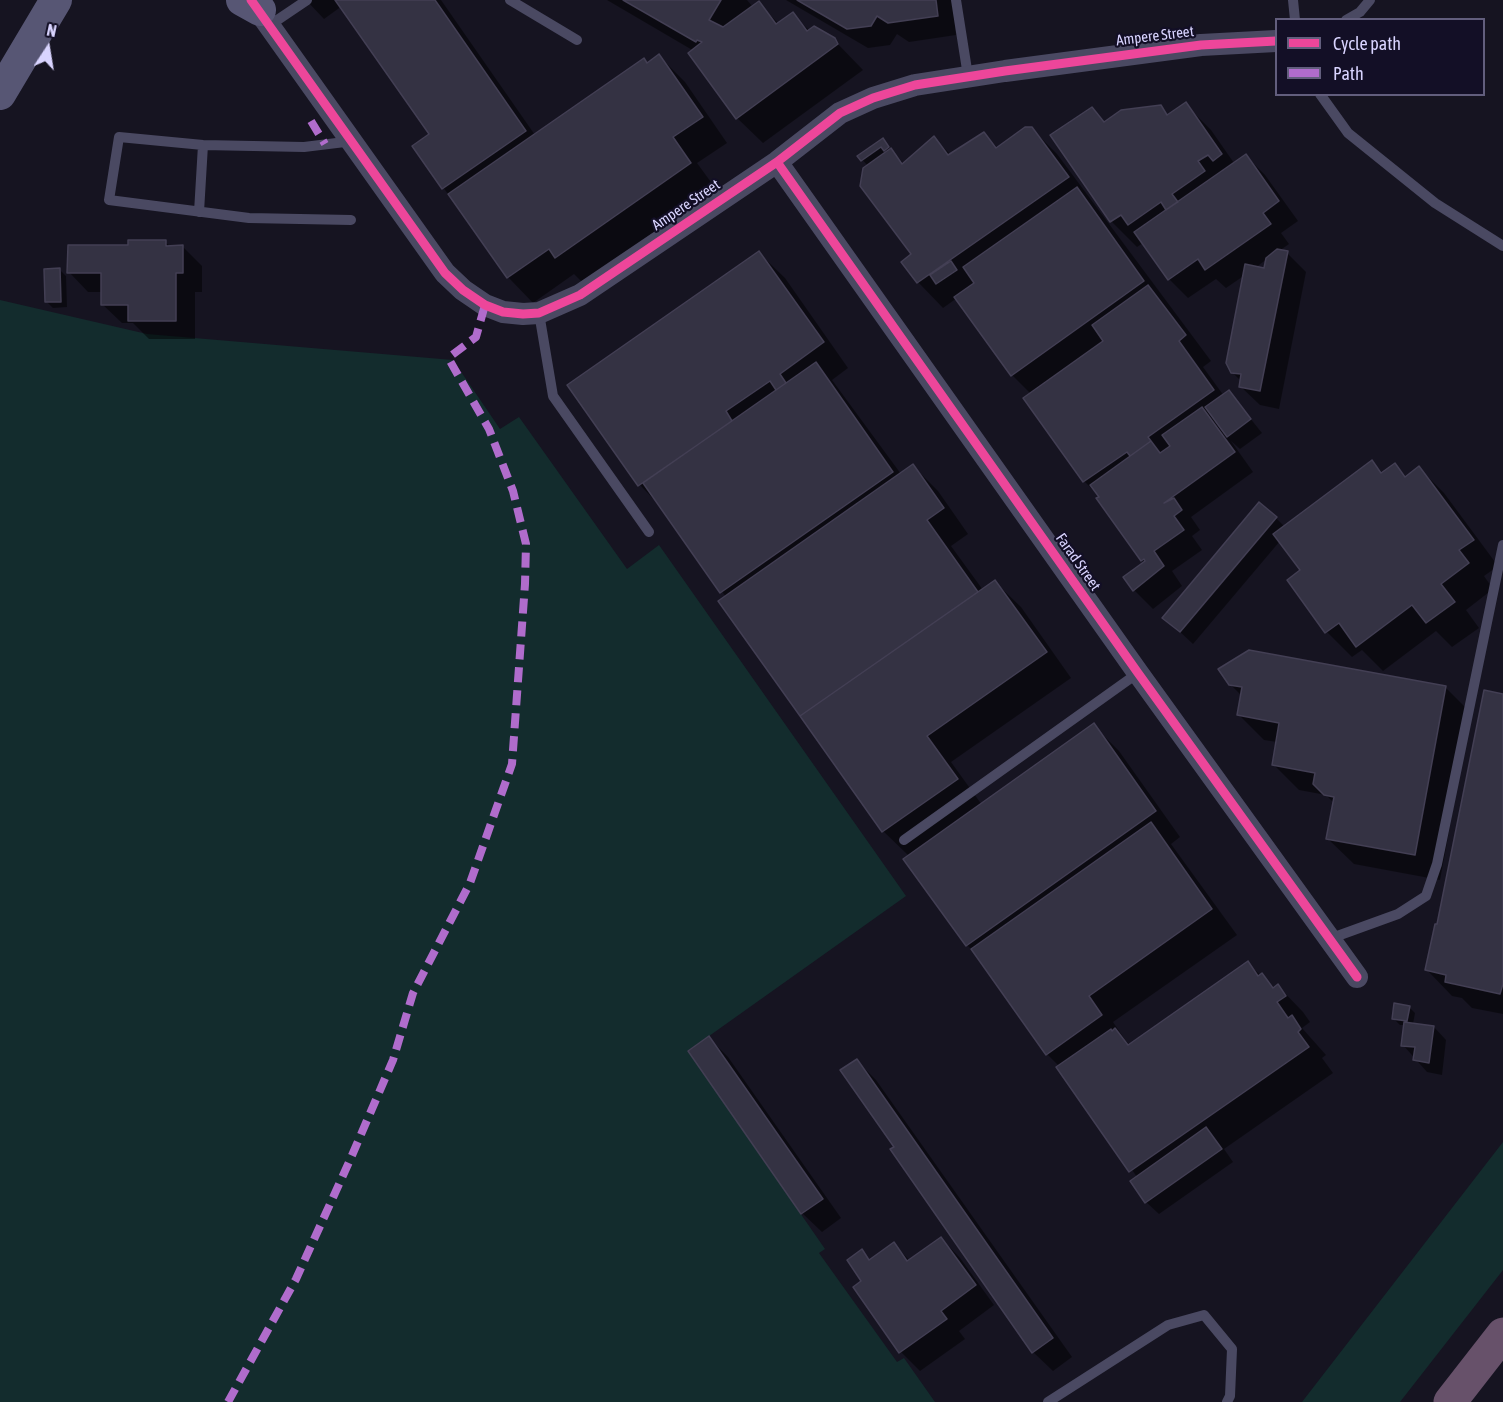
<!DOCTYPE html>
<style>
body{margin:0}
#map{position:relative;width:1503px;height:1402px;overflow:hidden;background:#161421;font-family:"Asap Condensed",sans-serif}
canvas{display:block}
.legend{position:absolute;left:1275px;top:18px;width:210px;height:78px;box-sizing:border-box;background:#130f26;border:2px solid #625e7d;margin:0;padding:8px 10px;list-style:none;font-size:18px;color:#d9d4ff}
.legend li{display:flex;align-items:center;gap:12px;height:30px}
.legend b{width:30px;border:2px solid #625e7d}
.north{position:absolute;left:18px;top:18px;width:60px;height:60px;-webkit-text-stroke:4px #130f26;paint-order:stroke;rotate:12deg;font-size:16px;font-weight:700;line-height:24px;text-align:center;color:#d9d4ff}
.north::after{content:'';display:block;margin:auto;width:21px;height:27px;background:#d9d4ff;clip-path:polygon(50% 0,100% 100%,50% 72%,0 100%)}
</style>
<div id="map">
<canvas width="1503" height="1402"></canvas>
<ul class="legend">
<li><b style="height:8px;background:#ed469a"></b>Cycle path</li>
<li><b style="height:8px;background:#b06ccc"></b>Path</li>
</ul>
<div class="north">N</div>
</div>
<script>
const ctx = document.querySelector('canvas').getContext('2d');
ctx.lineJoin = 'round';
function fill(path, color) { ctx.fillStyle = color; ctx.fill(path, 'evenodd'); }
const poly = rows => new Path2D(rows.map(r => 'M' + r).join(''));
function strokePath(path, color, width, dash) { ctx.strokeStyle = color; ctx.lineWidth = width; ctx.lineCap = dash ? 'butt' : 'round'; ctx.setLineDash(dash || []); ctx.stroke(path); }
function label(font, color, halo, rows, align = 'center') {
  ctx.font = font + ' "Asap Condensed",sans-serif'; ctx.lineWidth = 4.5; ctx.setLineDash([]); ctx.textBaseline = 'middle'; ctx.strokeStyle = halo; ctx.fillStyle = color; for (const [text, x, y, turn = 0] of rows) {
    ctx.save(); ctx.translate(x, y); ctx.rotate((+turn || 0) * Math.PI / 180); ctx.textAlign = isNaN(turn) ? turn : align; if (halo) ctx.strokeText(text, 0, 0); ctx.fillText(text, 0, 0); ctx.restore();
  }
}
fill(poly([
 [0,300,147,334,453,360,500,429,519,417,627,569,659,545,906,896,688,1051,825,1249,819,1253,897,1362,904,1358,935,1402,0,1402],
 [1503,1142,1503,1270,1400,1402,1302,1402]
]), '#132c2d');
fill(poly([
 [306,0,441,0,535,135,659,56,685,82,727,143,697,163,716,189,582,282,574,274,533,303,508,277,414,147,431,135,342,6,324,19],
 [607,0,747,0,753,7,758,3,779,24,792,14,810,31,834,40,863,70,763,143,737,118,694,51],
 [786,0,952,0,956,35,909,42,897,34,890,45,868,48],
 [1185,104,1211,130,1234,163,1245,155,1265,175,1298,221,1281,233,1289,244,1279,251,1287,253,1306,272,1279,409,1260,405,1240,386,1241,381,1232,372,1245,275,1226,288,1216,279,1188,298,1169,279,1143,243,1137,247,1112,222,1052,135,1092,109,1106,123,1160,107,1169,116],
 [1267,259,1265,270,1255,268],
 [1031,128,1057,154,1211,361,1203,367,1224,396,1229,392,1262,433,1240,449,1231,441,1253,472,1191,517,1200,530,1192,536,1202,550,1172,571,1182,586,1153,609,1134,590,1145,563,1100,497,1084,481,1025,399,1031,394,1012,375,957,298,943,308,918,282,913,255,868,166,859,156,883,140,904,164,934,138,951,155,984,134,998,148],
 [165,242,171,247,183,247,202,266,202,292,195,292,195,339,149,339,133,323,122,323,102,304,103,292,88,292,69,272,130,247],
 [759,253,785,278,848,368,832,380,901,474,913,466,938,491,968,534,951,546,983,590,995,582,1021,607,1071,678,951,762,982,805,1093,725,1119,751,1180,837,1171,844,1237,935,1113,1022,1126,1041,1130,1045,1247,963,1275,988,1278,986,1303,1012,1310,1022,1302,1028,1326,1055,1322,1058,1333,1073,1224,1149,1233,1162,1159,1214,1146,1202,1137,1177,1059,1066,1047,1054,979,957,967,945,909,856,883,831,726,597,661,507,640,485,569,386],
 [60,270,66,276,67,307,53,308,47,302],
 [1372,462,1383,473,1395,465,1407,477,1419,468,1444,493,1498,566,1484,576,1493,589,1466,610,1479,628,1452,647,1436,631,1383,671,1362,650,1352,657,1327,632,1302,570,1280,541,1193,644,1164,617,1276,518,1285,527],
 [1249,651,1446,688,1471,713,1440,880,1354,864,1328,839,1334,803,1326,795,1299,790,1273,764,1277,742,1264,740,1238,714,1242,696,1230,684],
 [1503,695,1503,1014,1472,1008,1462,998,1452,996,1427,970],
 [1409,1007,1415,1013,1413,1024,1434,1027,1446,1040,1442,1075,1427,1072,1403,1045,1406,1025,1400,1025,1394,1019],
 [709,1038,728,1057,841,1218,822,1232,802,1213],
 [857,1061,876,1080,1072,1357,1053,1371,1033,1352,896,1147],
 [941,1238,960,1258,994,1305,959,1331,965,1339,920,1371,901,1352,864,1281,861,1251,871,1261,894,1244,910,1261]
]), '#0007');
const building = poly([
 [335,0,435,0,526,131,442,189,412,146,429,134,335,0],
 [623,0,721,0,709,20,723,27,759,1,776,24,793,12,807,31,814,26,835,38,838,44,736,119,688,53,702,42,697,40,696,42,623,0],
 [797,0,936,0,938,16,888,23,877,16,871,26,847,29,797,0],
 [659,54,703,117,673,137,691,163,555,258,549,249,507,278,448,194,644,58,647,63,659,54],
 [1186,102,1222,154,1213,161,1208,155,1198,161,1205,171,1172,194,1178,202,1166,210,1161,202,1128,225,1121,215,1110,222,1050,135,1092,107,1104,122,1121,110,1161,105,1167,115,1186,102],
 [1025,127,1032,127,1069,177,917,283,901,262,911,254,860,186,863,168,891,148,902,164,934,136,948,155,984,132,996,148,1025,127],
 [883,138,889,147,884,151,881,147,861,161,857,156,883,138],
 [1246,154,1279,201,1263,213,1271,224,1205,270,1198,259,1168,280,1134,232,1246,154],
 [1077,187,1144,281,1011,376,954,297,974,283,963,267,1077,187],
 [128,240,166,240,166,246,183,245,183,273,176,273,176,321,128,321,128,305,101,305,101,273,67,273,68,245,128,245,128,240],
 [1277,249,1288,251,1260,391,1239,387,1241,374,1231,373,1226,363,1245,264,1264,268,1266,258,1277,249],
 [759,251,824,342,780,374,786,383,776,390,770,381,726,411,732,421,638,486,567,385,759,251],
 [951,261,957,270,936,284,930,275,951,261],
 [60,268,61,302,45,302,44,269,60,268],
 [1148,285,1186,335,1179,341,1214,390,1148,437,1151,441,1130,456,1127,452,1083,482,1023,398,1103,341,1092,325,1148,285],
 [816,362,893,472,720,593,643,483,816,362],
 [1229,390,1251,419,1227,437,1205,407,1229,390],
 [1202,407,1235,452,1164,503,1174,498,1182,510,1174,516,1184,530,1154,551,1164,566,1133,591,1123,577,1145,561,1144,559,1141,561,1096,498,1099,497,1090,485,1151,441,1160,453,1170,446,1162,435,1202,407],
 [1372,460,1381,473,1395,463,1405,477,1419,466,1474,540,1459,550,1469,563,1441,584,1455,602,1426,623,1412,605,1356,647,1339,623,1325,633,1287,580,1300,570,1273,534,1372,460],
 [913,464,944,508,927,520,978,592,800,716,718,601,913,464],
 [1259,502,1277,517,1180,632,1162,618,1259,502],
 [995,580,1047,652,927,736,958,779,882,832,800,716,995,580],
 [1249,650,1446,686,1415,855,1326,839,1334,797,1324,795,1313,784,1315,773,1272,765,1279,723,1237,715,1242,687,1229,685,1218,669,1249,650],
 [1484,690,1503,694,1503,984,1500,994,1445,982,1446,975,1425,970,1435,924,1437,924,1484,690],
 [1094,723,1156,811,966,946,903,859,1094,723],
 [1151,822,1212,909,1089,996,1102,1015,1046,1055,971,949,1151,822],
 [1248,961,1258,976,1262,973,1273,988,1278,984,1286,996,1277,1002,1288,1018,1292,1015,1301,1029,1298,1032,1309,1047,1129,1172,1056,1067,1111,1029,1112,1031,1115,1028,1128,1045,1248,961],
 [1394,1003,1410,1006,1407,1021,1392,1019,1394,1003],
 [1404,1022,1434,1026,1429,1063,1413,1060,1415,1047,1401,1046,1404,1022],
 [709,1036,823,1199,801,1214,688,1051,709,1036],
 [857,1059,1053,1338,1032,1353,890,1149,894,1147,840,1070,857,1059],
 [1206,1127,1222,1149,1145,1203,1130,1181,1206,1127],
 [941,1237,976,1285,941,1311,947,1319,899,1353,853,1287,861,1281,847,1260,862,1249,869,1260,894,1242,907,1261,941,1237]
]);
fill(building, '#343243');
strokePath(building, '#433f54', 1.5);
strokePath(poly([
 [510,0,577,40],
 [956,0,968,76],
 [1293,0,1295,20],
 [1346,20,1360,12,1370,0],
 [270,25,307,0],
 [1320,94,1348,133,1435,203,1503,246],
 [199,212,203,145],
 [351,220,249,218,109,200,119,137,203,145,304,147,353,141],
 [539,313,553,396,649,532],
 [904,840,1138,673],
 [1329,939,1398,914,1426,896,1437,864,1503,545],
 [1048,1402,1168,1325,1204,1315,1232,1349,1230,1396,1227,1402]
]), '#4a4962', 10);
strokePath(poly([
 [251,0,445,273,463,290,485,305,503,312,523,314,539,313,580,295,777,162,840,113,873,98,915,85,1005,71,1201,45,1276,41],
 [777,162,1138,673,1357,977]
]), '#4a4962', 22);
strokePath(poly([
 [242,0,260,10],
 [0,94,56,0]
]), '#575674', 32);
strokePath(poly([
 [1450,1402,1503,1334]
]), '#67516a', 33);
strokePath(poly([
 [311,121,325,144],
 [228,1402,296,1279,350,1160,393,1060,413,993,470,883,512,764,525,584,526,544,513,491,489,429,450,361,452,355,476,337,485,305]
]), '#b06ccc', 8, [15, 8]);
strokePath(poly([
 [251,0,445,273,463,290,485,305,503,312,523,314,539,313,580,295,777,162,840,113,873,98,915,85,1005,71,1201,45,1276,41],
 [777,162,1138,673,1357,977]
]), '#ed469a', 9);
label('15px', '#d9d4ff', '#130f26', [
 ["Ampere Street",1155,36,-7],
 ["Ampere Street",686,205,-34],
 ["Farad Street",1078,562,55]
]);
</script>
